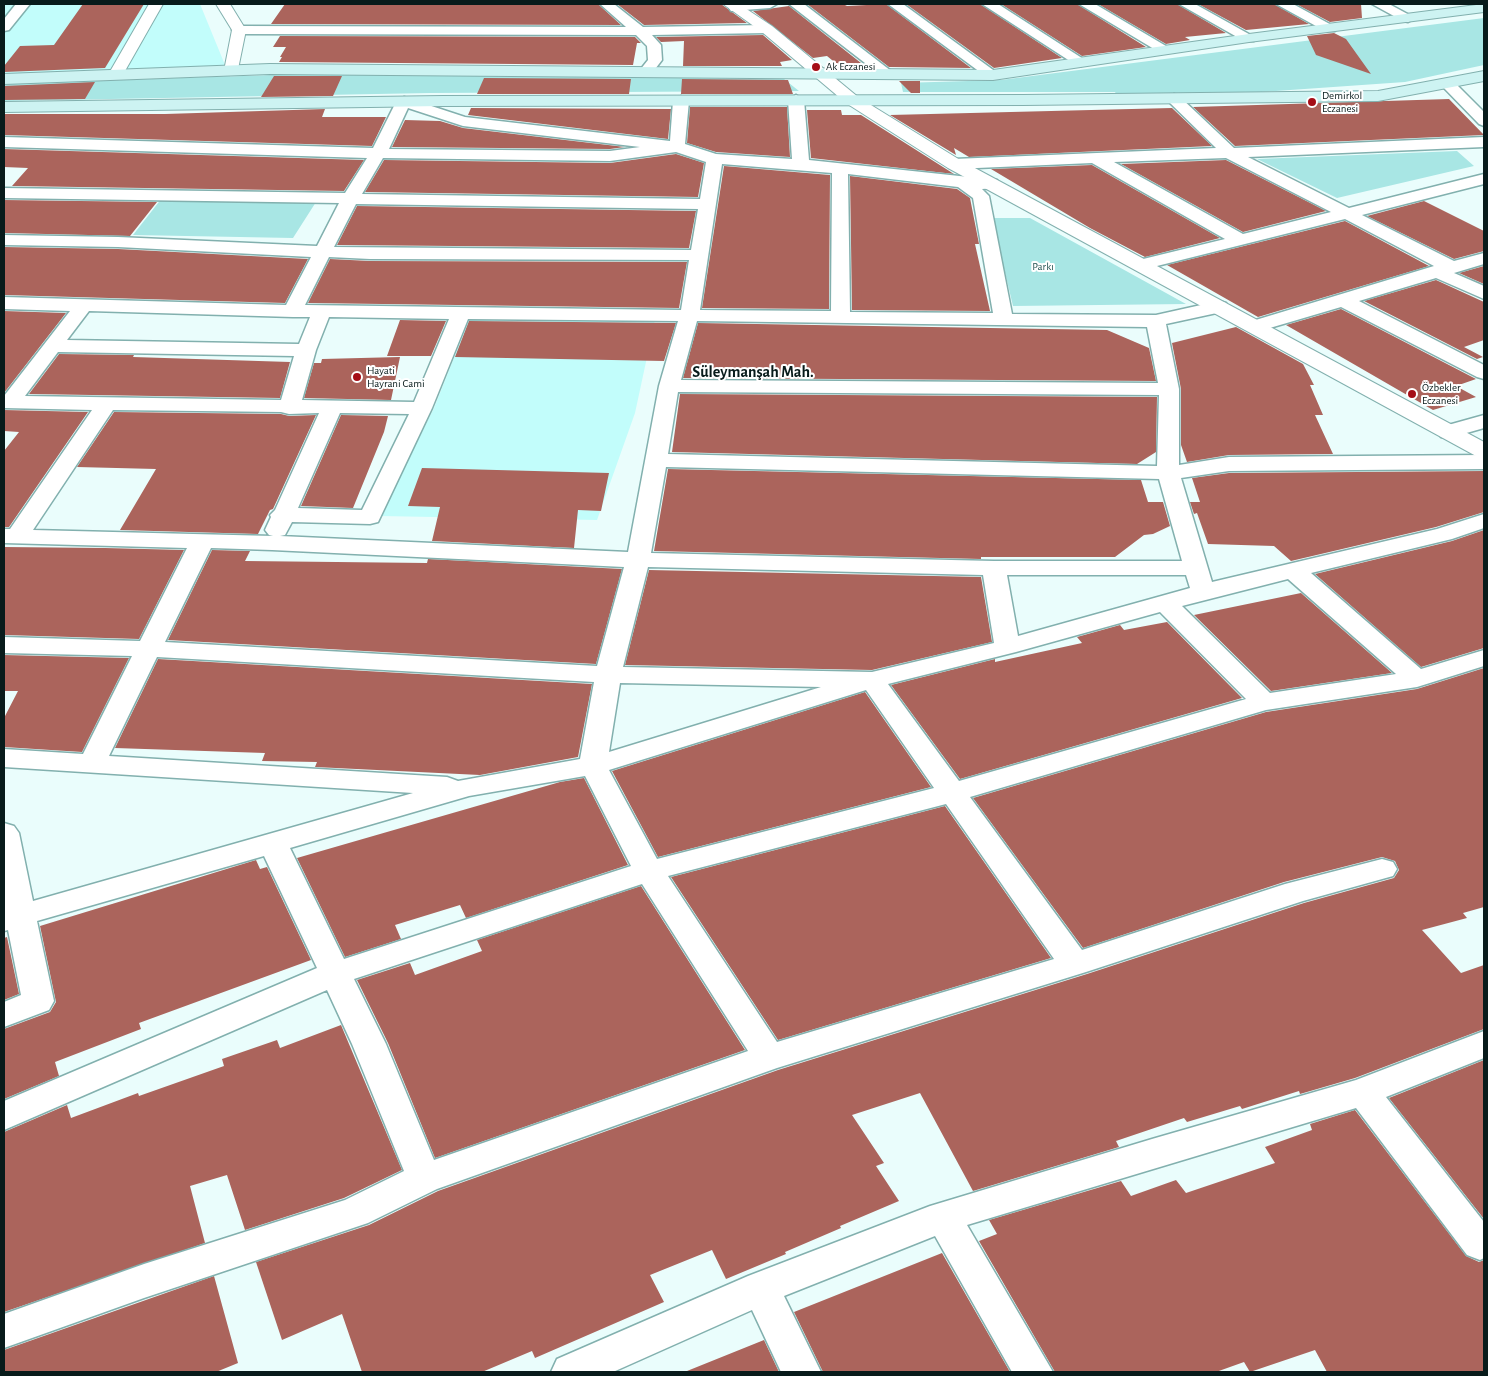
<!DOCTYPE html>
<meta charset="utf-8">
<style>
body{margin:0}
#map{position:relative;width:1488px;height:1376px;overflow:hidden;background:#eafdfc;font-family:"Alegreya Sans",sans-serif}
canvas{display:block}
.frame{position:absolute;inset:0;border:5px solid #081b1b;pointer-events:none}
</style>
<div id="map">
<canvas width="1488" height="1376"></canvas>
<div class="frame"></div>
</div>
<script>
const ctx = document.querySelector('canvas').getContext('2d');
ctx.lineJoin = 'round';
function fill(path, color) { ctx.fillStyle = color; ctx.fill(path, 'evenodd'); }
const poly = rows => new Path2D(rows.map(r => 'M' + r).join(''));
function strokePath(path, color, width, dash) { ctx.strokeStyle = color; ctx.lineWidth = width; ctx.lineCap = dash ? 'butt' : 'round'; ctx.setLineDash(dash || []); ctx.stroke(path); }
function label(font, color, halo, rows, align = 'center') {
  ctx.font = font + ' "Alegreya Sans",sans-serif'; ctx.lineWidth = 4; ctx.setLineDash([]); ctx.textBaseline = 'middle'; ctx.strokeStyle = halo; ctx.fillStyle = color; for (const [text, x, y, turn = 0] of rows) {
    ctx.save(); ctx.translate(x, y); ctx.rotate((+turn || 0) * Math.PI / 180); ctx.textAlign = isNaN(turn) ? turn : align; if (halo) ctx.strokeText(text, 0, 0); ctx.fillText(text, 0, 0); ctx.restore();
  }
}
fill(poly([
 [4,4,200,4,232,82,4,90],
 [471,315,655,320,635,413,597,520,380,516,434,408]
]), '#c2fdfb');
fill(poly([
 [1484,18,1484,65,1405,82,1204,96,1118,97,1115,92,903,92,901,83,1001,80],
 [302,74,784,79,799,91,430,93,4,101,4,84],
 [1457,151,1474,166,1337,198,1257,159],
 [162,198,316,202,293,238,133,235],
 [992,218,1030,218,1186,304,1013,306]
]), '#a8e6e4');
fill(poly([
 [83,4,144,4,105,68,4,72,4,66,20,46,54,45],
 [285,4,598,4,621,25,271,24],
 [617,4,721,4,747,23,644,25],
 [807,4,843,4,847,6,886,4,971,68,889,67],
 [906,4,980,4,1062,58,994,68],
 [1001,4,1077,4,1146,47,1082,56],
 [1098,4,1177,4,1226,33,1185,37,1190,40,1166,44],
 [1198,4,1274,4,1309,24,1246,30],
 [1296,4,1361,4,1362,18,1330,22],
 [789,6,861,63,838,65,827,56,813,58,753,11],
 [1334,33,1346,39,1371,74,1316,55,1307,36],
 [763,35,792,60,780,62,782,66,683,66,684,41,661,42,656,37],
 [280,36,635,37,641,43,637,43,633,65,282,62,279,62,282,57,280,57,286,47,273,47],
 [274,76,342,76,333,96,261,97],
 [484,78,631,79,629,94,477,94],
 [682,79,788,80,793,94,681,94],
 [899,81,920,81,920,93,911,93],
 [95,82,85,99,4,100,4,86],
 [1449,99,1484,135,1235,146,1193,107],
 [690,107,787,107,790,157,716,152,687,143],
 [471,108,671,109,668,139,468,115],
 [1172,108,1212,146,969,157,954,148,956,155,890,115],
 [325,109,322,117,386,117,372,146,4,135,4,114,165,114],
 [807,110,841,110,842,115,861,115,954,174,811,158],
 [405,120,440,121,463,128,625,147,610,149,392,147],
 [4,149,364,160,344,191,12,186,28,168,4,167],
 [676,154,704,163,698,197,365,192,384,160,610,163],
 [1226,160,1326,211,1243,232,1121,164],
 [1092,165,1220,238,1145,257,1090,228,991,169],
 [724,166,830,175,829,309,702,308],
 [850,176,957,189,970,198,979,244,975,244,990,311,852,310],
 [4,200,157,202,130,236,4,233],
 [1424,201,1484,231,1484,251,1454,259,1367,216],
 [357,206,696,211,689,248,337,245],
 [1345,221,1429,266,1258,317,1167,265],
 [4,247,118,249,308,259,285,303,4,295],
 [330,259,370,261,687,262,679,308,308,303],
 [1484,266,1484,284,1459,273],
 [1436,280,1484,302,1484,340,1464,347,1483,357,1477,359,1364,301],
 [1341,309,1476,379,1456,386,1476,397,1433,410,1286,325],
 [4,311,66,313,4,393],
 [400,320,446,321,431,356,387,356],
 [469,321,676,323,664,361,455,357],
 [698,323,1107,330,1149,348,1156,381,683,378],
 [1236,327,1303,364,1314,385,1310,385,1323,415,1315,415,1333,454,1229,455,1187,462,1181,445,1181,389,1172,343],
 [59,354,134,355,133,357,290,362,280,398,29,394],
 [400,357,391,400,304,398,314,363,321,363,322,359],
 [680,394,1157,397,1156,452,1137,464,672,452],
 [4,410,88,412,9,527,4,527,4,451,19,432,4,431],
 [114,412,281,414,289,416,316,415,273,509,270,510,258,534,120,530,156,469,77,467],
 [341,415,388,416,384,432,353,508,301,506],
 [422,468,609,473,601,511,578,510,574,548,432,541,440,507,408,506],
 [668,469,1141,480,1148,502,1163,502,1170,526,1153,534,1144,535,1115,557,981,557,981,559,654,551],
 [1484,471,1484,512,1436,527,1291,561,1274,546,1208,544,1197,513,1194,514,1190,502,1200,502,1192,478,1229,473],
 [1484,530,1484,648,1421,667,1315,574,1452,541],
 [4,547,105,548,184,550,139,639,4,635],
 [212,550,250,551,245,561,427,563,428,559,622,569,596,664,168,640],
 [649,570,981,577,992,642,872,670,625,665],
 [1301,593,1392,673,1271,691,1194,615],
 [1167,622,1242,698,960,779,891,685,995,659,995,662,1082,643,1077,637,1120,625,1124,630],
 [4,655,129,658,82,752,4,747,4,718,18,691,4,691],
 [158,659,592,684,578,757,480,775,315,767,317,762,262,761,265,753,115,748],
 [1484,668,1484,907,1463,913,1467,918,1422,930,1461,973,1484,965,1484,1029,1355,1078,1300,1094,1299,1091,1242,1109,1240,1106,1187,1122,1184,1118,1116,1141,1119,1147,973,1191,920,1093,852,1115,884,1163,876,1166,899,1201,840,1226,841,1228,785,1252,786,1254,726,1279,712,1250,650,1275,664,1302,535,1358,532,1351,482,1372,362,1372,342,1314,282,1340,256,1262,369,1225,438,1191,778,1070,1087,974,1304,903,1394,878,1399,870,1395,861,1382,857,1284,882,1083,948,973,798,1266,712,1417,689],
 [865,692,931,787,658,857,612,771],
 [584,778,628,865,466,918,460,905,395,925,401,939,345,957,297,858,560,782],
 [945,806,1051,958,778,1040,671,877],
 [256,860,260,869,267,867,311,960,139,1023,141,1029,55,1062,59,1076,4,1099,4,1029,50,1012,56,1002,40,926],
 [641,886,745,1050,435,1158,388,1043,357,980,410,963,415,975,482,951,477,940],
 [7,937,19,994,4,1000,4,938],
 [341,1025,402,1170,344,1198,245,1230,227,1175,190,1186,205,1243,4,1312,4,1132,67,1105,71,1118,138,1093,139,1096,224,1066,222,1059,277,1040,280,1048],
 [1484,1060,1484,1219,1389,1098],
 [1355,1110,1466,1256,1479,1262,1484,1260,1484,1372,1327,1372,1315,1350,1250,1372,1244,1362,1216,1372,1055,1372,979,1241,997,1234,989,1220,1121,1181,1131,1196,1176,1180,1186,1193,1275,1163,1265,1147,1312,1130,1310,1124],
 [942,1253,1010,1372,823,1372,794,1312],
 [214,1276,238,1363,216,1372,4,1372,4,1350],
 [764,1340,779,1372,687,1372,687,1371]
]), '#ab645c');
const minor = poly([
 [16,4,30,4,9,30,4,31,4,19,16,4],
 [600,4,614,4,643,27,767,25,774,29,767,33,652,35,661,45,662,60,652,73,647,74,640,70,648,60,647,46,636,35,239,34,232,30,239,26,626,27,600,4],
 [738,4,777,4,770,8,731,11,729,8,731,5,738,4],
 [789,4,804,4,895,74,893,77,883,77,789,4],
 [888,4,903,4,1000,75,998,78,988,78,888,4],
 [982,4,998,4,1088,62,1081,66,1076,65,982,4],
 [1079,4,1095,4,1171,49,1169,52,1159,52,1079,4],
 [1179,4,1195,4,1256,38,1254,41,1244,41,1179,4],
 [1276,4,1293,4,1337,28,1335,31,1325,31,1276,4],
 [1372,4,1389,4,1415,18,1408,22,1403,21,1372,4],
 [1448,80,1453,81,1484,112,1484,126,1479,124,1443,87,1441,84,1448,80],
 [1174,94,1179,96,1234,148,1484,137,1484,147,1248,157,1349,208,1484,174,1484,184,1362,215,1454,261,1484,253,1484,264,1454,273,1484,286,1484,299,1436,278,1359,301,1484,365,1484,379,1477,377,1341,307,1263,330,1249,330,1246,326,1249,322,1434,266,1345,219,1141,270,1135,269,1132,265,1135,261,1225,239,1092,163,954,169,946,164,954,159,1216,148,1169,102,1166,99,1174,94],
 [1226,158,1331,212,1243,234,1114,162,1226,158],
 [796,95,804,100,809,160,997,180,999,184,997,188,982,189,989,196,1012,314,1156,315,1219,301,1226,303,1228,307,1226,311,1166,324,1179,389,1179,465,1229,457,1484,455,1484,469,1229,471,1181,478,1212,582,1437,529,1484,514,1484,528,1452,539,1311,573,1421,669,1484,650,1484,666,1417,687,1266,710,970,797,1082,950,1285,884,1382,859,1393,862,1397,869,1393,876,1303,901,1086,972,777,1068,437,1189,368,1223,144,1298,4,1348,4,1314,144,1264,345,1200,404,1171,352,1044,327,990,4,1130,4,1101,317,968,264,856,37,921,54,1001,49,1010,4,1027,4,1002,21,995,8,930,4,931,4,823,14,826,19,833,33,901,413,793,4,767,4,749,83,754,132,656,4,653,4,637,140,641,187,548,4,543,4,529,10,529,92,410,4,408,4,396,70,311,4,309,4,297,286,305,311,257,118,247,4,245,4,235,118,237,317,246,339,203,4,198,4,188,345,193,367,158,4,147,4,137,373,148,396,102,404,97,465,117,670,141,673,101,681,96,689,101,685,144,716,154,792,159,788,100,796,95],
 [408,108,463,126,640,147,610,151,389,149,408,108],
 [676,152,706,162,700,199,362,194,383,158,610,161,676,152],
 [722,164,832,173,831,311,700,310,722,164],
 [848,174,958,187,973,198,993,313,850,312,848,174],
 [356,204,698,209,691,250,334,247,356,204],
 [329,257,370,259,689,260,681,310,305,305,329,257],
 [89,311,293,317,310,317,299,344,67,340,89,311],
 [329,317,449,319,414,402,302,400,316,350,329,317],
 [468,319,678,321,659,386,628,552,280,536,285,535,292,522,370,524,378,522,432,408,468,319],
 [697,321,1147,327,1158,383,681,380,697,321],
 [58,352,294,356,281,400,25,396,58,352],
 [678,392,1159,395,1157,466,668,454,678,392],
 [113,410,281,412,289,414,319,413,275,510,270,515,271,517,265,530,269,535,273,536,33,530,113,410],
 [340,413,409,414,362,510,298,508,340,413],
 [666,467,1159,479,1182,561,994,561,651,553,666,467],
 [211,548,272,550,624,567,597,666,165,642,211,548],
 [648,567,983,575,994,643,872,672,623,667,648,567],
 [1007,575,1186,575,1190,588,1018,636,1007,575],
 [1288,579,1396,674,1270,693,1182,606,1288,579],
 [1160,612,1246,699,959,781,888,684,1016,652,1160,612],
 [157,657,594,682,580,759,458,781,447,777,109,756,157,657],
 [620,683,821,687,609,752,620,683],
 [866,690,934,788,657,859,609,770,866,690],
 [585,776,631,866,344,959,290,848,469,796,585,776],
 [946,804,1054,959,777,1042,668,876,946,804],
 [642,884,748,1051,434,1160,386,1044,354,979,642,884],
 [1484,415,1484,428,1449,438,1441,437,1438,432,1441,427,1484,415],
 [1484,1031,1484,1058,1386,1097,1484,1222,1484,1258,1480,1260,1467,1255,1356,1108,967,1225,1053,1372,1012,1372,935,1236,784,1296,821,1372,781,1372,752,1310,613,1372,551,1372,557,1359,748,1276,930,1206,1152,1139,1356,1080,1484,1031]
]);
const tertiary = poly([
 [149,4,163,4,121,78,111,78,108,75,149,4],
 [216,4,230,4,246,30,237,74,227,74,224,71,232,30,216,4],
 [723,4,739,4,772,26,858,97,960,160,1484,442,1484,458,1476,456,948,168,846,103,762,32,723,4]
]);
const secondary = poly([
 [1484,4,1484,12,1249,42,993,80,270,74,4,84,4,74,270,64,993,70,1249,34,1484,4],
 [1484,71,1484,81,1378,101,1023,105,443,106,4,112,4,102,443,96,1023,95,1378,91,1484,71]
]);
strokePath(minor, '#82b0ae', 3);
strokePath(tertiary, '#82b0ae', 2);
strokePath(secondary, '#82b0ae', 2);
fill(minor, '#fff');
fill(tertiary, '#fff');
fill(secondary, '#cdf3f2');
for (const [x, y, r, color] of [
 [816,67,5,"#a50e17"],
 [1312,102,5,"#a50e17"],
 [357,377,5,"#a50e17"],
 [1412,394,5,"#a50e17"]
]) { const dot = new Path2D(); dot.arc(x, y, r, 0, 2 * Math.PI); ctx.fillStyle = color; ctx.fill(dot); strokePath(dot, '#fff', 2); }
label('11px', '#081b1b', '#fff', [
 ["Ak Eczanesi",826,67],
 ["Demirkol",1322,96],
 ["Eczanesi",1322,109],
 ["Hayati",367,371],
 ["Hayrani Cami",367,384],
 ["Özbekler",1422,388],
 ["Eczanesi",1422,401]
], 'left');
label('11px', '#2a5756', '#fff', [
 ["Parkı",1043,267]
]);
label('bold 16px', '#081b1b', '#fff', [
 ["Süleymanşah Mah.",753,372]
]);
</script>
